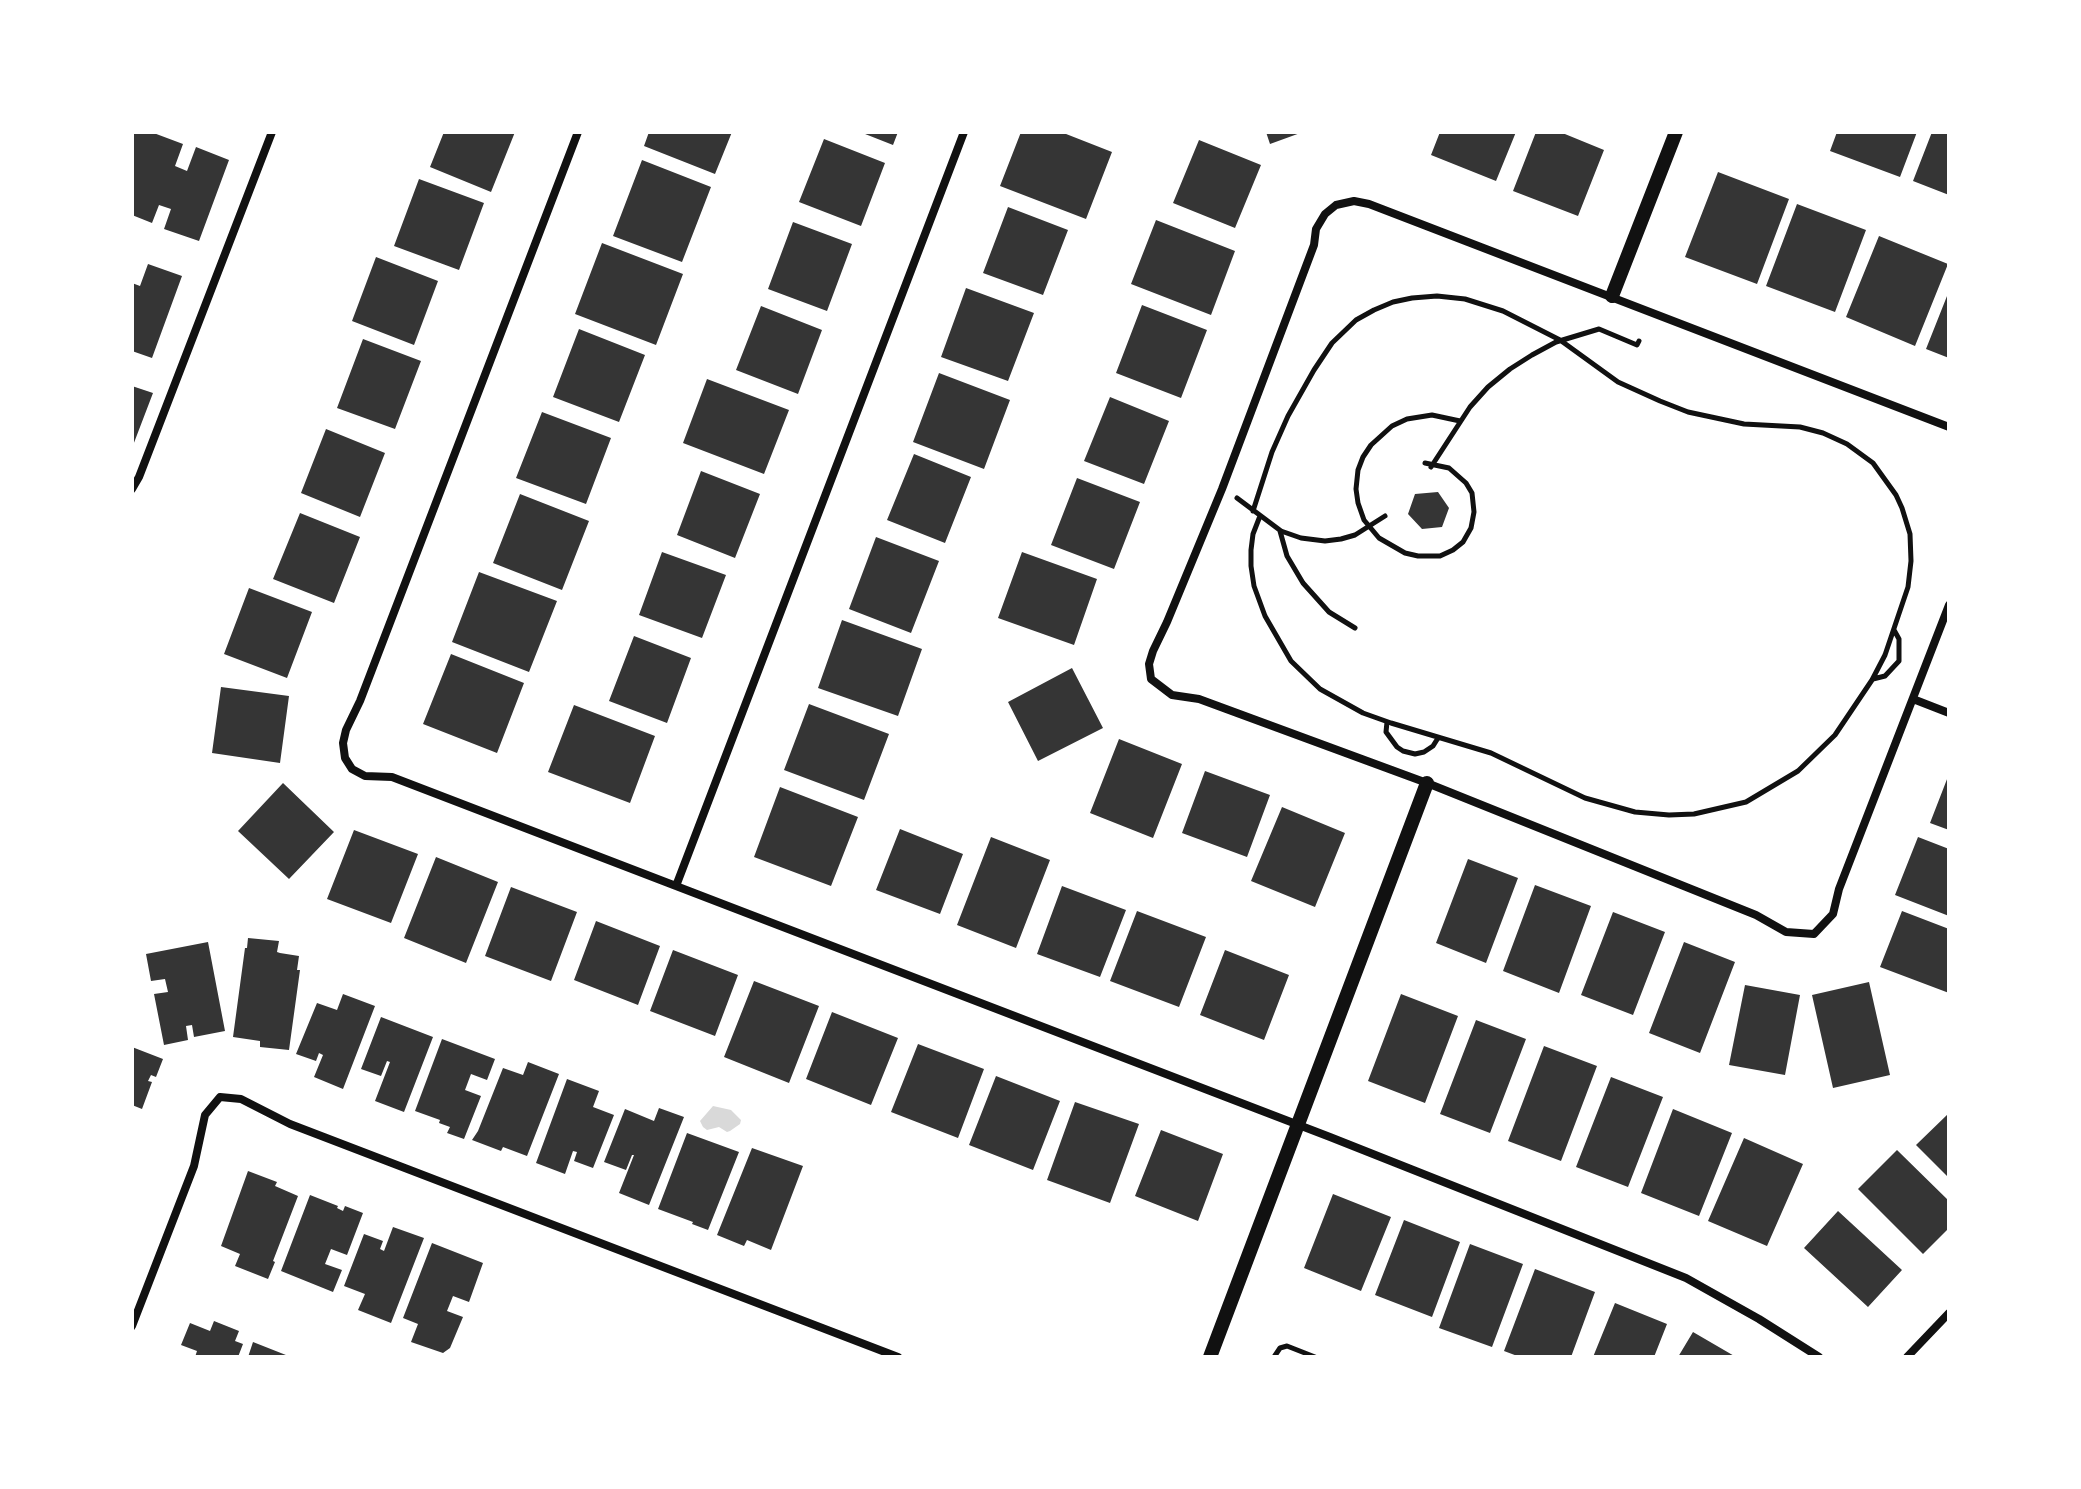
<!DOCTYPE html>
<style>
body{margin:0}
#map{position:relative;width:2081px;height:1489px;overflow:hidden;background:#fff;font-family:"Varela Round",sans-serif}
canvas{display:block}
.frame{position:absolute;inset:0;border:134px solid #fff;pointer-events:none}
</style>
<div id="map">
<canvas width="2081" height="1489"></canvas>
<div class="frame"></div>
</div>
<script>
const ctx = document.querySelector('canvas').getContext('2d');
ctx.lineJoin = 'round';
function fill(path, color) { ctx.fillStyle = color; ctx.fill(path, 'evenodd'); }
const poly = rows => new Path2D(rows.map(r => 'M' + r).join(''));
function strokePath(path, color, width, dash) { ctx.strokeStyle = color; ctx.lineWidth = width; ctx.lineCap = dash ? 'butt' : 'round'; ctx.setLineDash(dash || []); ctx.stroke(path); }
fill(poly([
 [713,1106,731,1110,741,1120,740,1124,730,1131,727,1132,719,1127,707,1130,703,1127,700,1121]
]), '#d9d9d9');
fill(poly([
 [132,132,151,132,183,144,175,166,187,171,196,147,229,160,199,241,164,229,171,209,159,205,152,223,132,215],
 [444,132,515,132,491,192,430,167],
 [649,132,732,132,715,174,644,146],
 [860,132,898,132,893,145],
 [1021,132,1061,132,1112,152,1086,219,1000,186],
 [1266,132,1303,132,1270,144],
 [1440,132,1516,132,1496,181,1431,155],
 [1536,132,1560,132,1604,150,1578,216,1513,191],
 [1837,132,1917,132,1900,177,1830,151],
 [1932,132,1949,132,1949,195,1913,181],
 [824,139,885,163,861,226,799,202],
 [1199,140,1261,165,1235,228,1173,203],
 [642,160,711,187,682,262,613,236],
 [1718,172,1789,199,1757,284,1685,257],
 [419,179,484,203,459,270,394,246],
 [1797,204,1866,230,1835,312,1766,286],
 [1008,207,1068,230,1043,295,983,273],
 [1156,220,1235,251,1211,315,1131,284],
 [793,222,852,244,827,311,768,289],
 [1879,236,1948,264,1915,346,1846,317],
 [602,243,683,274,656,345,575,314],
 [376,257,438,281,414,345,352,321],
 [148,264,182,276,152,358,132,351,132,283,140,286],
 [966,288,1034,313,1008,381,941,357],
 [1949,291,1949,358,1926,349],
 [1142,305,1207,330,1181,398,1116,373],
 [761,306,822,330,798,394,736,370],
 [579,329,645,355,619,422,553,397],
 [363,339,421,361,395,429,337,408],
 [939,373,1010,400,984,469,913,442],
 [707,379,789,410,764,474,683,443],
 [132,386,153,393,132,448],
 [1110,397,1169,421,1144,484,1084,461],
 [542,412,611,438,586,504,516,478],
 [326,429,385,453,360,517,301,493],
 [914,454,971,477,945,543,887,520],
 [701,471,760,494,735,558,677,535],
 [1077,478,1140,502,1114,569,1051,545],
 [1438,492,1449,508,1442,527,1422,529,1408,514,1415,494],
 [520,494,589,521,562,590,493,563],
 [300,513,360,537,334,603,273,579],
 [876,537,939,561,911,633,849,609],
 [662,552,726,575,702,638,639,615],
 [1022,552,1097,579,1074,645,998,618],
 [479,572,557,601,529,672,452,642],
 [249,588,312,612,287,678,224,654],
 [842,620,922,649,898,716,818,688],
 [634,636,691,658,667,723,609,701],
 [451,654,524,683,497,753,423,724],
 [1072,668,1103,728,1038,761,1008,702],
 [221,687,289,696,280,763,212,753],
 [809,704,889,734,864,800,784,770],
 [574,705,655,736,630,803,548,772],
 [1119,739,1182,764,1153,838,1090,813],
 [1205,771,1270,795,1247,857,1182,833],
 [1949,774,1949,830,1930,823],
 [283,783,334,832,289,879,238,831],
 [780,787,858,817,831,886,754,857],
 [1282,807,1345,833,1315,907,1251,881],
 [900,829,963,854,940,914,876,890],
 [354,830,418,854,391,923,327,899],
 [991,837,1050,860,1016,948,957,925],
 [1918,837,1949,849,1949,916,1895,895],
 [436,857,498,882,466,963,404,938],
 [1468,859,1518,878,1486,963,1436,943],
 [1535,885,1591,906,1559,993,1503,971],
 [1062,886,1126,910,1100,977,1037,954],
 [511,887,577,912,551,981,485,956],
 [1137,911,1206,937,1179,1007,1110,981],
 [1902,911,1949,929,1949,993,1880,967],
 [1613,912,1665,932,1633,1015,1581,995],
 [596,921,660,946,638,1005,574,980],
 [248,938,279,941,277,952,280,953,299,956,297,970,300,970,289,1050,260,1047,260,1041,233,1037,245,948,247,948],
 [208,942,225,1031,194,1037,192,1025,186,1026,188,1040,164,1045,154,994,168,992,165,979,151,981,146,954],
 [1684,942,1735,962,1700,1053,1649,1033],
 [673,950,738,975,715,1036,650,1011],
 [1225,950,1289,975,1264,1040,1200,1015],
 [754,981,819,1006,789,1083,724,1057],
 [1869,982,1890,1075,1833,1088,1812,995],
 [1745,985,1800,995,1785,1075,1729,1065],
 [343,994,375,1006,343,1089,314,1077,323,1055,319,1053,316,1061,296,1054,317,1003,337,1010],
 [1401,994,1458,1016,1425,1103,1368,1081],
 [832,1012,898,1038,871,1105,806,1079],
 [381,1017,433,1037,404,1112,375,1101,390,1062,387,1061,381,1076,361,1069],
 [1476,1020,1526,1039,1490,1133,1440,1114],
 [442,1039,495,1059,487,1080,471,1074,465,1090,481,1096,464,1139,447,1133,450,1127,439,1123,440,1120,415,1111],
 [918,1044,984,1069,958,1138,891,1112],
 [1544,1046,1597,1066,1561,1161,1508,1141],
 [132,1047,163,1059,156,1077,151,1075,148,1081,152,1082,142,1109,132,1105],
 [528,1062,559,1074,527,1156,503,1147,501,1151,472,1140,478,1131,503,1068,523,1075],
 [996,1076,1060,1101,1033,1170,969,1145],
 [1611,1077,1663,1097,1628,1187,1576,1167],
 [567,1079,599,1091,593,1107,614,1115,593,1168,574,1161,577,1152,573,1151,565,1174,536,1163],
 [1075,1102,1139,1124,1110,1203,1047,1180],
 [659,1108,684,1117,649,1205,619,1193,634,1155,632,1155,626,1170,604,1162,625,1109,654,1121],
 [1673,1109,1732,1133,1699,1216,1641,1193],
 [1949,1113,1949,1178,1916,1145],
 [1161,1130,1223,1154,1198,1221,1135,1196],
 [687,1133,739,1152,708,1230,692,1224,693,1222,658,1209],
 [1744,1138,1803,1164,1767,1246,1708,1221],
 [752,1148,803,1166,771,1250,747,1240,744,1246,717,1235],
 [1897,1150,1949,1201,1949,1228,1923,1254,1858,1189],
 [248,1171,277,1182,275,1186,298,1196,273,1261,275,1262,268,1279,235,1266,240,1254,221,1246],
 [1333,1194,1391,1217,1361,1291,1304,1268],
 [310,1195,338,1206,337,1208,343,1211,345,1206,363,1213,347,1255,331,1249,325,1264,342,1270,333,1292,281,1271],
 [1838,1211,1902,1270,1868,1307,1804,1248],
 [1404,1220,1460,1242,1432,1317,1375,1295],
 [393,1227,424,1238,391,1323,358,1310,365,1294,344,1286,364,1234,383,1241,380,1249,384,1251],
 [432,1243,483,1263,469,1302,453,1296,447,1311,463,1317,450,1348,443,1353,411,1342,418,1324,403,1318],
 [1470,1244,1523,1264,1492,1347,1439,1328],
 [1535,1269,1595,1292,1571,1357,1520,1357,1504,1351],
 [1615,1303,1667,1324,1654,1357,1593,1357],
 [214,1321,239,1331,235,1341,243,1344,238,1357,195,1357,197,1351,181,1345,190,1323,210,1331],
 [1693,1332,1736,1357,1678,1357],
 [253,1342,291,1357,248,1357]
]), '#353535');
strokePath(poly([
 [1425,463,1449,468,1466,483,1472,493,1474,512,1471,528,1463,542,1453,550,1440,556,1418,556,1405,553,1379,538,1364,520,1358,503,1356,489,1358,470,1363,457,1371,445,1392,426,1407,419,1432,415,1460,421],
 [1431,467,1470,407,1488,387,1510,369,1532,355,1556,342,1599,329,1637,345,1639,341],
 [1237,498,1281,531,1301,538,1325,541,1341,539,1355,535,1385,516],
 [1253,511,1272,452,1288,416,1314,370,1332,343,1356,320,1374,310,1393,302,1412,298,1437,296,1465,299,1503,311,1560,340,1618,382,1660,401,1688,412,1744,424,1800,427,1823,433,1847,444,1873,463,1896,495,1902,508,1910,534,1911,561,1908,587,1885,655,1872,680,1835,735,1798,771,1746,802,1694,814,1669,815,1635,812,1585,798,1491,753,1391,723,1363,713,1320,689,1291,661,1265,616,1254,586,1251,566,1251,550,1253,534,1260,516],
 [1280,531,1287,556,1303,583,1329,612,1355,628],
 [1873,679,1885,676,1899,661,1899,639,1894,630],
 [1387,722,1386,732,1397,747,1403,751,1415,754,1424,752,1433,746,1438,738],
 [1274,1357,1280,1348,1287,1346,1315,1357]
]), '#111', 5);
strokePath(poly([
 [578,132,360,701,346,730,343,743,345,758,352,769,365,776,392,777,1330,1137,1686,1278,1759,1319,1819,1357],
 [1949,427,1369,204,1354,201,1336,205,1325,214,1316,229,1314,245,1222,489,1167,622,1153,651,1149,664,1151,679,1172,695,1199,699,1427,783,1756,915,1786,932,1814,934,1833,914,1839,889,1949,605],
 [132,489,139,477,272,132],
 [1913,699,1949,713],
 [676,886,964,132],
 [132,1326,194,1166,205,1115,220,1097,241,1099,290,1124,898,1357],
 [1907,1357,1949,1313]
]), '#111', 8);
strokePath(poly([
 [1612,296,1676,132],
 [1210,1357,1427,783]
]), '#111', 14);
</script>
